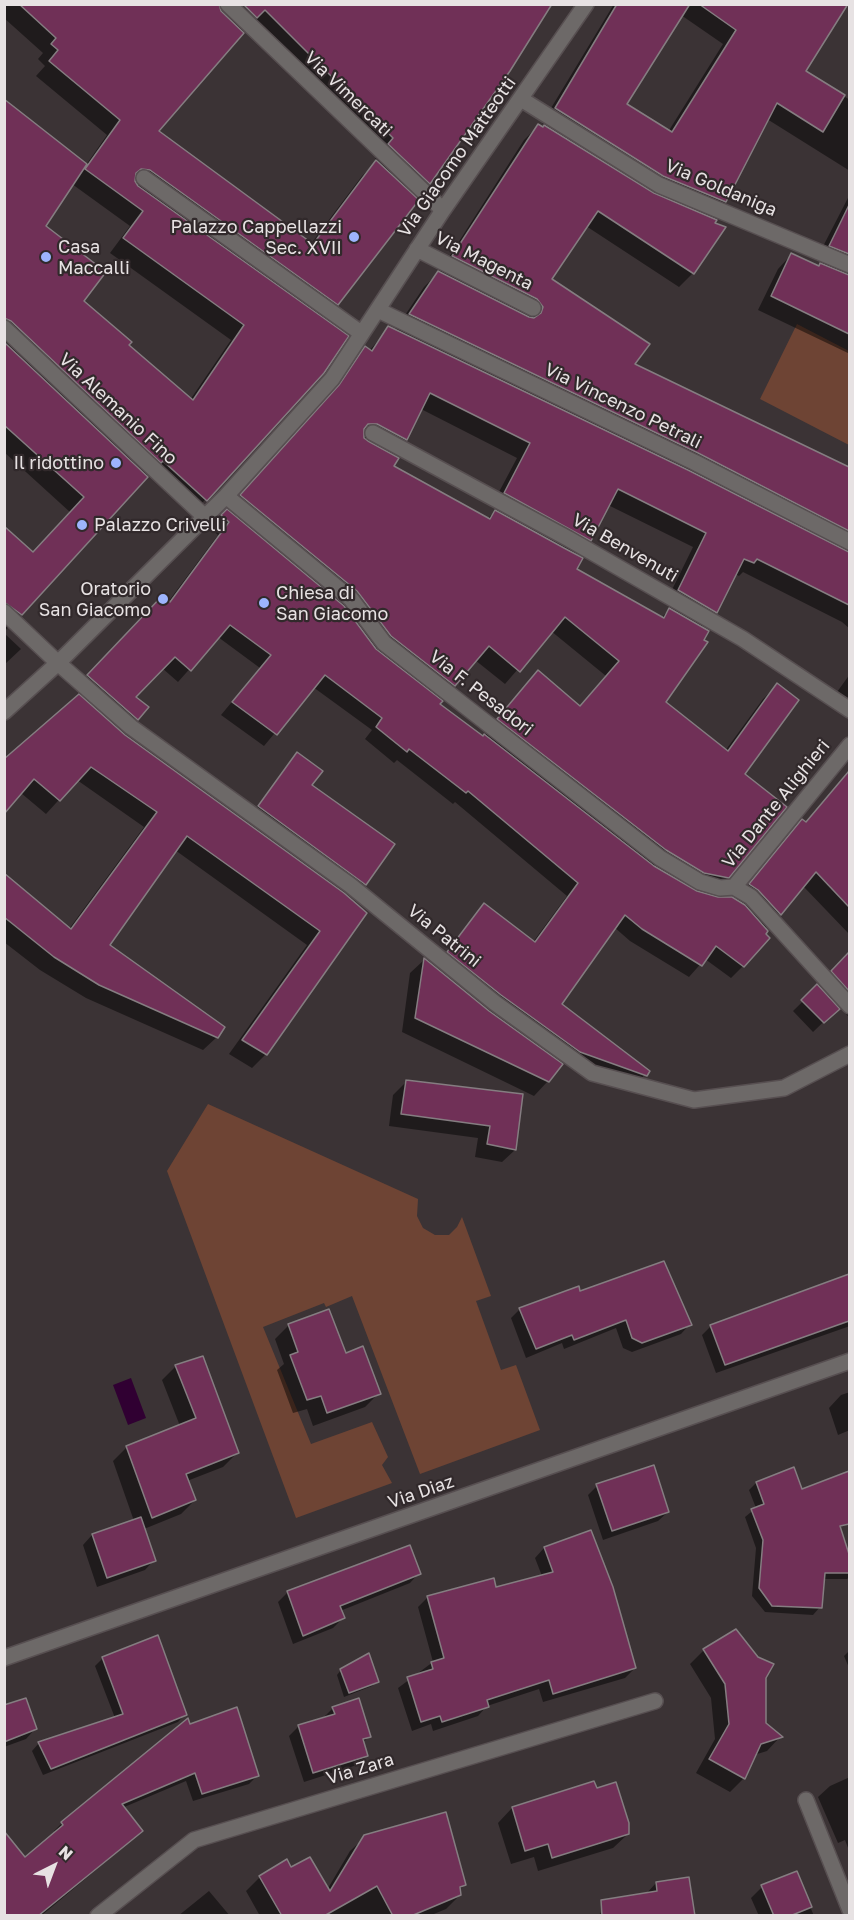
<!DOCTYPE html>
<style>
body{margin:0}
#map{position:relative;width:854px;height:1920px;overflow:hidden;background:#3b3335;font-family:"Golos Text",sans-serif}
canvas{display:block}
.frame{position:absolute;inset:0;border:6px solid #e7e2e3;pointer-events:none}
.north{position:absolute;left:24px;top:1836px;width:60px;height:60px;-webkit-text-stroke:4px #31292b;paint-order:stroke;rotate:42deg;font-size:16px;font-weight:700;line-height:24px;text-align:center;color:#e7e2e3}
.north::after{content:'';display:block;margin:auto;width:21px;height:27px;background:#e7e2e3;clip-path:polygon(50% 0,100% 100%,50% 72%,0 100%)}
</style>
<div id="map">
<canvas width="854" height="1920"></canvas>
<div class="frame"></div>
<div class="north">N</div>
</div>
<script>
const ctx = document.querySelector('canvas').getContext('2d');
ctx.lineJoin = 'round';
function fill(path, color) { ctx.fillStyle = color; ctx.fill(path, 'evenodd'); }
const poly = rows => new Path2D(rows.map(r => 'M' + r).join(''));
function strokePath(path, color, width, dash) { ctx.strokeStyle = color; ctx.lineWidth = width; ctx.lineCap = dash ? 'butt' : 'round'; ctx.setLineDash(dash || []); ctx.stroke(path); }
function label(font, color, halo, rows, align = 'center') {
  ctx.font = font + ' "Golos Text",sans-serif'; ctx.lineWidth = 4.5; ctx.setLineDash([]); ctx.textBaseline = 'middle'; ctx.strokeStyle = halo; ctx.fillStyle = color; for (const [text, x, y, turn = 0] of rows) {
    ctx.save(); ctx.translate(x, y); ctx.rotate((+turn || 0) * Math.PI / 180); ctx.textAlign = isNaN(turn) ? turn : align; if (halo) ctx.strokeText(text, 0, 0); ctx.fillText(text, 0, 0); ctx.restore();
  }
}
fill(poly([
 [797,324,849,351,849,445,760,399],
 [208,1104,418,1199,417,1216,423,1228,435,1235,449,1235,457,1227,462,1217,491,1296,476,1301,501,1370,516,1365,540,1430,420,1474,352,1296,326,1307,324,1303,263,1327,311,1444,372,1422,388,1457,382,1465,392,1483,296,1518,167,1171]
]), '#6e4434');
fill(poly([
 [131,1378,146,1418,128,1425,113,1385]
]), '#300032');
fill(poly([
 [4,4,552,4,429,183,414,198,337,304,322,319,323,372,191,515,148,474,4,632,4,528,33,554,71,513,4,452,4,108,86,165,107,135,36,76,45,66,38,59,43,53,4,18],
 [248,26,379,153,375,159,377,161,362,176,310,245,157,132],
 [72,184,130,226,110,253,231,340,190,400,127,346,82,301,44,227],
 [614,4,846,4,804,71,850,100,850,171,767,119,725,202,711,216,669,198,668,201,723,227,693,273,679,287,586,226,550,280,632,365,850,468,850,629,842,622,743,572,739,576,735,574,716,612,701,628,664,703,725,751,763,699,777,685,743,774,728,877,714,891,687,886,696,893,735,901,788,835,802,821,805,823,850,770,850,935,803,886,765,929,743,966,731,978,705,959,689,977,630,941,614,927,559,1004,648,1071,633,1088,567,1064,436,964,484,905,533,942,567,896,455,802,453,804,397,760,394,763,365,739,372,730,313,687,264,746,221,715,260,668,218,637,178,682,162,668,134,697,137,719,125,731,76,688,151,609,168,602,218,535,210,528,326,401,351,362,365,348,369,351,389,328,395,330,424,287,440,271,524,140,538,126,543,129,546,126,542,123],
 [681,15,723,44,668,132,625,105],
 [421,409,517,458,491,507,497,510,487,519,392,467,390,455,406,439],
 [608,505,693,547,665,604,671,608,661,618,575,569,575,555,590,540],
 [551,631,606,676,579,707,538,672,483,738,438,704,475,660,505,684],
 [850,194,850,354,758,310,778,269,791,255,818,268,823,263,816,260],
 [4,633,21,649,4,665],
 [850,674,850,709,832,699],
 [124,736,343,894,266,1054,252,1068,229,1054,307,945,175,850,109,945,217,1037,203,1050,86,998,40,970,4,942,4,875,69,929,144,827,77,780,46,814,21,793,4,761],
 [297,754,310,786,393,845,355,894,249,817],
 [850,955,850,1018,839,1007,813,1032,793,1011],
 [424,960,548,1081,534,1096,402,1032,410,973],
 [406,1082,521,1095,515,1150,502,1162,475,1157,478,1138,389,1126,393,1095],
 [850,1276,850,1326,716,1373,702,1335,711,1326],
 [580,1292,690,1324,681,1334,632,1352,623,1348,616,1328,564,1349,562,1343,526,1358,511,1318,520,1309],
 [289,1325,345,1355,379,1393,365,1407,313,1426,307,1409,293,1413,277,1370,284,1364,275,1339],
 [176,1366,237,1453,223,1467,187,1481,195,1500,181,1514,144,1529,154,1560,145,1570,97,1587,83,1545,92,1535,134,1521,113,1461,127,1447,180,1426,162,1380],
 [850,1392,850,1430,838,1435,829,1408,841,1395],
 [756,1483,801,1491,834,1513,850,1558,850,1577,847,1579,823,1579,820,1607,813,1615,765,1612,752,1596,756,1548,745,1517,756,1508,749,1490],
 [597,1486,668,1512,658,1521,603,1540,588,1495],
 [590,1532,635,1668,625,1678,543,1702,539,1689,487,1706,478,1716,433,1731,431,1724,412,1731,398,1688,433,1662,418,1607,428,1597,495,1589,542,1576,535,1558,544,1548],
 [419,1573,410,1583,340,1611,343,1618,333,1628,293,1644,278,1602,288,1592],
 [704,1650,757,1659,764,1677,765,1723,780,1737,767,1751,754,1755,744,1778,730,1792,696,1773,715,1739,711,1698,690,1664],
 [850,1650,850,1670,844,1656],
 [103,1658,185,1714,178,1722,43,1775,32,1751,39,1743,115,1718,95,1666],
 [341,1670,377,1682,372,1686,344,1697,337,1675],
 [4,1707,35,1729,26,1739,4,1747],
 [333,1708,369,1736,363,1743,367,1756,357,1765,304,1782,289,1736,299,1726,323,1718],
 [190,1726,257,1776,249,1784,193,1801,186,1781,122,1808,133,1839,41,1916,4,1916,25,1859,56,1834,54,1831,62,1823],
 [850,1777,850,1853,845,1840,838,1843,818,1797,830,1786],
 [593,1783,628,1834,613,1848,538,1871,534,1857,511,1864,498,1823,512,1808],
 [365,1837,465,1885,459,1890,460,1895,446,1909,429,1916,260,1916,246,1891,260,1877,291,1869,327,1890,350,1851],
 [796,1873,814,1916,759,1916,751,1898,762,1887],
 [656,1883,693,1916,598,1916,612,1899,645,1895],
 [209,1891,230,1916,178,1916]
]), '#0007');
const building = poly([
 [19,4,219,4,221,11,244,33,159,131,313,244,376,160,419,200,338,305,150,170,141,169,136,173,135,181,138,186,349,336,324,373,207,501,163,461,161,463,11,321,4,318,4,99,87,164,46,226,106,272,84,301,132,342,129,345,193,400,244,325,123,238,143,211,85,169,120,120,49,61,58,50,51,44,56,38,19,4],
 [243,4,552,4,510,71,430,184,388,144,393,138,265,10,257,18,243,4],
 [617,4,690,4,627,104,672,132,736,30,699,4,848,4,806,71,845,95,823,132,777,103,726,202,663,176,555,108,617,4],
 [538,124,543,127,544,125,654,193,717,220,715,223,726,227,694,274,598,211,552,279,650,344,635,364,849,467,849,531,698,453,409,314,438,271,529,317,534,318,541,313,543,307,537,299,452,256,538,124],
 [849,205,849,254,829,246,849,205],
 [791,253,819,266,820,263,849,275,849,334,771,296,791,253],
 [388,326,690,471,849,552,849,605,757,559,754,563,744,559,717,613,678,590,706,533,618,489,591,541,504,493,530,443,430,393,407,440,377,424,368,424,364,429,364,438,368,441,399,458,394,466,490,519,495,510,564,548,583,558,577,569,664,618,669,608,709,631,704,640,708,642,666,702,728,751,777,683,799,700,745,774,787,807,729,878,704,873,666,850,497,719,538,670,580,706,619,661,565,617,520,672,489,646,455,686,391,636,357,591,240,495,339,385,365,346,372,351,388,326],
 [4,342,148,477,22,615,4,602,4,526,33,552,84,497,4,425,4,342],
 [227,509,344,606,376,649,443,701,440,704,483,736,484,734,654,866,697,891,718,897,732,897,745,905,768,931,766,934,770,938,744,967,716,946,702,966,642,929,625,915,562,1004,650,1071,647,1076,580,1052,501,995,447,952,484,903,535,942,578,883,468,791,466,793,409,749,407,752,376,727,382,718,325,675,277,735,232,702,271,655,230,625,191,671,175,657,136,697,149,707,138,720,87,675,163,595,170,602,229,522,221,515,227,509],
 [79,694,125,735,344,893,367,913,267,1055,242,1040,320,931,187,836,110,945,225,1027,218,1038,99,985,54,957,4,917,4,873,71,929,157,812,91,767,60,801,34,779,4,814,4,759,79,694],
 [297,752,323,771,312,785,395,844,366,885,258,806,297,752],
 [849,771,849,907,816,872,781,915,758,890,749,884,802,819,806,822,849,771],
 [849,952,849,991,831,971,849,952],
 [424,958,489,1011,563,1064,549,1082,415,1018,424,958],
 [817,984,840,1009,824,1023,801,1000,817,984],
 [406,1080,523,1094,516,1150,487,1144,490,1126,401,1114,406,1080],
 [664,1261,692,1325,642,1343,632,1338,626,1320,574,1340,572,1335,536,1349,519,1308,579,1286,580,1291,664,1261],
 [849,1274,849,1321,725,1365,710,1325,849,1274],
 [329,1309,346,1353,363,1346,381,1394,327,1413,321,1396,307,1400,290,1355,298,1352,288,1324,329,1309],
 [203,1356,239,1453,186,1474,196,1500,152,1518,126,1446,196,1418,175,1365,203,1356],
 [654,1465,669,1512,612,1531,596,1484,654,1465],
 [794,1467,802,1489,849,1471,849,1524,840,1526,849,1554,849,1573,825,1573,822,1608,772,1606,759,1588,763,1540,751,1509,764,1504,756,1482,794,1467],
 [141,1517,156,1561,107,1578,92,1534,141,1517],
 [591,1530,613,1587,636,1668,553,1694,549,1680,487,1700,489,1707,442,1722,440,1716,421,1722,407,1677,433,1669,431,1662,444,1658,427,1596,494,1578,496,1587,553,1572,544,1547,591,1530],
 [410,1545,421,1574,340,1606,345,1618,303,1636,287,1591,410,1545],
 [736,1629,758,1657,774,1664,766,1678,766,1723,783,1737,761,1744,745,1779,709,1759,729,1724,725,1684,703,1649,736,1629],
 [158,1635,187,1715,51,1769,38,1742,123,1714,102,1657,158,1635],
 [369,1653,379,1682,349,1693,340,1669,369,1653],
 [26,1698,37,1729,4,1742,4,1705,26,1698],
 [359,1698,371,1737,363,1739,368,1756,313,1773,298,1725,335,1714,332,1707,359,1698],
 [237,1707,259,1776,202,1794,195,1773,122,1804,143,1831,38,1916,4,1916,4,1831,25,1857,63,1825,61,1822,188,1718,190,1724,237,1707],
 [594,1781,597,1788,616,1782,629,1823,629,1834,552,1858,548,1844,525,1851,512,1807,594,1781],
 [446,1812,466,1885,460,1887,461,1895,411,1916,393,1916,377,1886,324,1916,282,1916,259,1876,287,1859,291,1867,310,1857,330,1891,364,1835,446,1812],
 [797,1871,812,1907,790,1916,774,1916,761,1885,797,1871],
 [689,1877,695,1916,602,1916,601,1900,657,1891,656,1882,689,1877]
]);
fill(building, '#703057');
strokePath(building, '#857d81', 1.5);
const minor = poly([
 [228,4,443,210],
 [521,99,659,185,850,265],
 [144,178,361,333],
 [417,249,533,308],
 [378,310,694,462,850,542],
 [4,328,205,517],
 [373,433,569,539,743,639,850,710],
 [226,496,351,599,384,643,660,858,700,882,720,888,734,887],
 [4,612,58,663,131,727,350,885,495,1003,592,1073,694,1100,784,1088,850,1054],
 [4,712,58,663,226,496,332,379,443,210,586,4],
 [734,887,850,745],
 [734,887,751,897,850,1006],
 [4,1658,850,1361],
 [806,1800,850,1910],
 [98,1916,194,1840,655,1701]
]);
strokePath(minor, '#574f51', 18);
strokePath(minor, '#6d6968', 15);
for (const [x, y, r, color] of [
 [354,237,6,"#9db4fd"],
 [46,257,6,"#9db4fd"],
 [116,463,6,"#9db4fd"],
 [82,525,6,"#9db4fd"],
 [163,599,6,"#9db4fd"],
 [264,603,6,"#9db4fd"]
]) { const dot = new Path2D(); dot.arc(x, y, r, 0, 2 * Math.PI); ctx.fillStyle = color; ctx.fill(dot); strokePath(dot, '#31292b', 2); }
label('18px', '#e7e2e3', '#31292b', [
 ["Via Vimercati",348,94,44],
 ["Via Giacomo Matteotti",457,157,-55],
 ["Via Goldaniga",721,188,23],
 ["Via Magenta",484,261,27],
 ["Via Vincenzo Petrali",623,406,26],
 ["Via Alemanio Fino",118,409,43],
 ["Via Benvenuti",625,548,30],
 ["Via F. Pesadori",481,693,38],
 ["Via Dante Alighieri",776,804,-51],
 ["Via Patrini",444,936,39],
 ["Via Diaz",421,1492,-19],
 ["Via Zara",360,1769,-17]
]);
label('18px', '#e7e2e3', '#31292b', [
 ["Palazzo Cappellazzi",342,227],
 ["Sec. XVII",342,248],
 ["Casa",58,247,"left"],
 ["Maccalli",58,268,"left"],
 ["Il ridottino",104,463],
 ["Palazzo Crivelli",94,525,"left"],
 ["Oratorio",151,589],
 ["San Giacomo",151,610],
 ["Chiesa di",276,593,"left"],
 ["San Giacomo",276,614,"left"]
], 'right');
</script>
